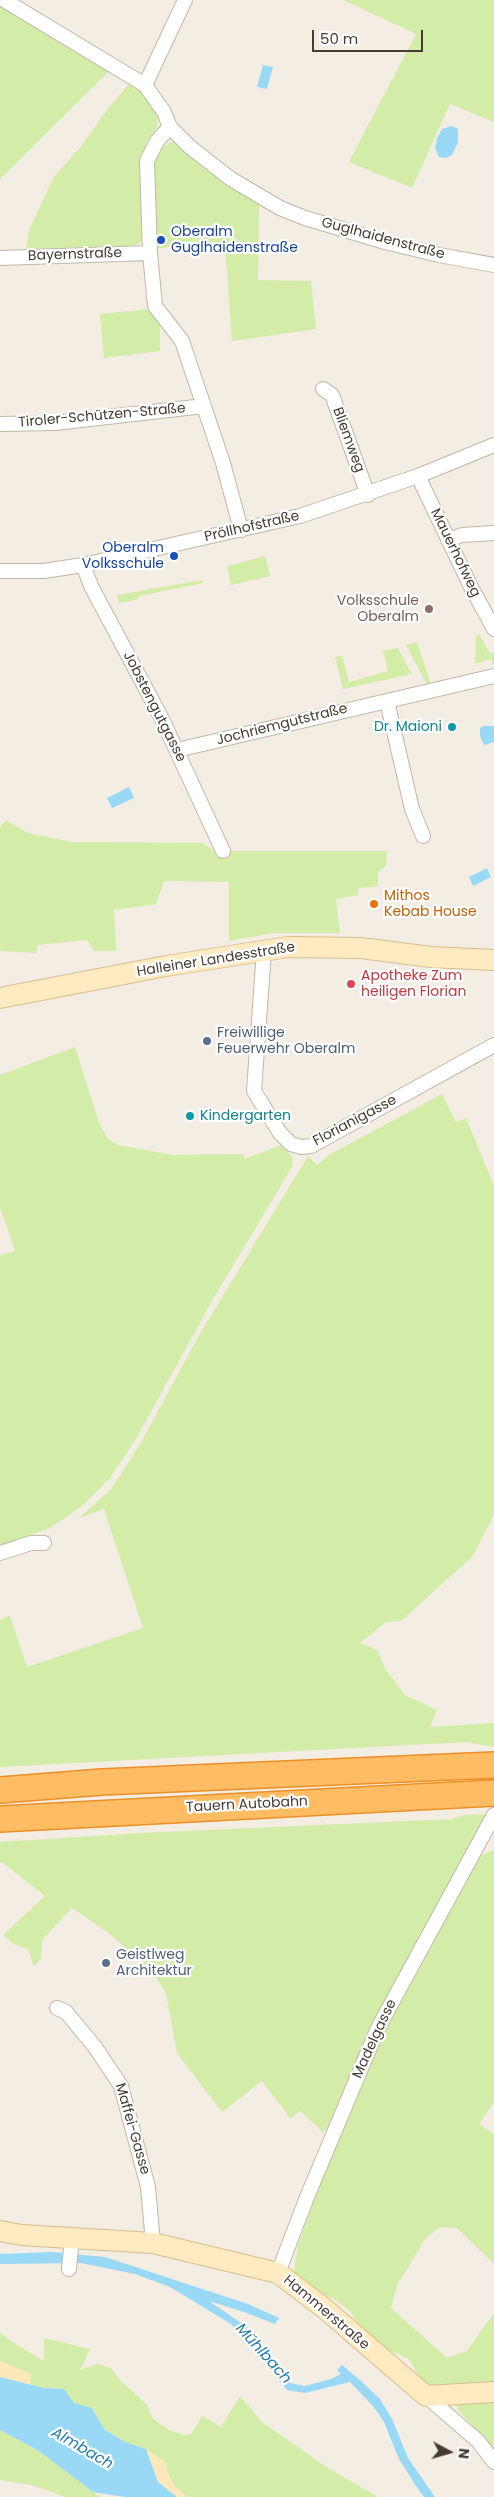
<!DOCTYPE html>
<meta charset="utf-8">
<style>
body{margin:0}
#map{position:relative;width:494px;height:2497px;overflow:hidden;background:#f3ede3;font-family:Poppins,sans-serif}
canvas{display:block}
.north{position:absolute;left:424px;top:2427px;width:50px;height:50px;-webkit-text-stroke:4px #fff;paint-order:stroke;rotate:96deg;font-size:14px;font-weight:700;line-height:20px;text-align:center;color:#463c33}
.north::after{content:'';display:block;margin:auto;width:18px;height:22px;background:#463c33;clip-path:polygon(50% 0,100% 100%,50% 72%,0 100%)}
.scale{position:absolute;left:312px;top:30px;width:111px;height:22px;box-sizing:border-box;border:2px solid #463c33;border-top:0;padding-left:6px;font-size:15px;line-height:18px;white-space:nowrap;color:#463c33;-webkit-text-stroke:4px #fff;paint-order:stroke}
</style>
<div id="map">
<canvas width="494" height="2497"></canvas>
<div class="north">N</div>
<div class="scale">50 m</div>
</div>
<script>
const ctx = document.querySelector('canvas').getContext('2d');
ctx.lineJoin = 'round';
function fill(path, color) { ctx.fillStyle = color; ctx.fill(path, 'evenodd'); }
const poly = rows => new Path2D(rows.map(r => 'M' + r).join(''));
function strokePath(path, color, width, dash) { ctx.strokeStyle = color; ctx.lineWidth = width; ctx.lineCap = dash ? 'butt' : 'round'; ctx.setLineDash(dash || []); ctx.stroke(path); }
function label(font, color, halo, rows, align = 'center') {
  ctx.font = font + ' Poppins,sans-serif'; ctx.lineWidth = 4.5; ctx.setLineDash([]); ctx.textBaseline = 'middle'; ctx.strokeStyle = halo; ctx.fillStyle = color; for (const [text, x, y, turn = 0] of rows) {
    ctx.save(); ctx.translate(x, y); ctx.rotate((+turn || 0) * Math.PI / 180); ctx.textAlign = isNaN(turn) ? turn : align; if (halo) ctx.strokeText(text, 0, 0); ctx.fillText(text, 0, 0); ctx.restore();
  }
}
fill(poly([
 [343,0,494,0,494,122,450,104,412,188,349,162,416,34],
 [0,2,110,70,0,179],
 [128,85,144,90,158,111,157,127,147,141,143,153,144,238,139,244,126,246,26,249,29,230,54,177,82,145,107,110],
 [171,142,179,143,259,204,258,280,311,281,316,329,232,341,225,244,158,248,154,161,156,152],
 [149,309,160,323,160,351,104,358,100,314],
 [265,556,270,576,231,585,227,566],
 [202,580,203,583,139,596,139,599,119,603,117,595],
 [479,634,490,654,494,652,494,667,491,659,475,664,476,637],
 [417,642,427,672,430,683,426,683,406,645],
 [398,648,412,674,343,689,335,657,342,656,349,682,388,671,383,651],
 [6,820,28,833,71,842,203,843,214,851,387,851,386,866,378,872,378,886,359,888,358,895,336,899,340,933,274,933,229,941,229,882,164,881,156,904,114,910,116,951,94,951,87,940,37,945,37,953,0,951,0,827],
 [75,1047,99,1123,107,1138,118,1145,172,1155,243,1154,245,1159,283,1144,293,1159,292,1167,213,1299,137,1437,110,1478,82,1506,50,1528,0,1546,0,1255,15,1251,0,1207,0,1075],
 [442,1094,456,1122,466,1118,494,1186,494,1515,473,1556,401,1621,386,1622,360,1643,377,1650,386,1670,405,1695,437,1710,430,1727,494,1723,494,1747,466,1742,0,1767,0,1620,10,1616,27,1667,143,1628,104,1509,79,1518,111,1489,141,1443,198,1337,308,1156,317,1165,329,1155],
 [486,1814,331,2125,323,2132,300,2111,291,2119,262,2081,222,2112,177,2053,166,1993,153,1973,110,1934,72,1908,42,1940,41,1959,34,1966,28,1949,14,1944,3,1935,45,1896,3,1863,0,1863,0,1842,141,1833,452,1819,464,1815],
 [494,1850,494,2102,479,2124,494,2134,494,2264,457,2228,440,2227,426,2238,397,2285,391,2308,447,2358,467,2351,494,2313,494,2382,426,2388,409,2359,369,2342,351,2312,334,2299,317,2293,293,2277,298,2245,314,2201,340,2130,382,2031,477,1857],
 [0,2332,9,2340,44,2361,44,2338,90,2349,80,2370,98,2364,111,2368,119,2379,147,2405,153,2419,169,2430,184,2435,191,2434,202,2416,221,2427,240,2396,263,2423,328,2468,378,2497,187,2497,175,2487,168,2475,165,2462,146,2449,125,2442,104,2429,92,2408,74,2403,64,2389,44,2388,30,2384,31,2374,0,2361],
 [494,2398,494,2448,458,2410,455,2401],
 [0,2430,39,2451,100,2497,65,2497,32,2485,0,2480]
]), '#d3eca8');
fill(poly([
 [0,2361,31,2374,30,2384,0,2377],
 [146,2449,165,2462,168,2475,176,2487,187,2497,177,2497,158,2482]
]), '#fce8ba');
fill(poly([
 [263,65,273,67,267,89,257,87],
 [452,126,458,129,458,142,452,155,446,158,439,157,435,148,437,138,442,129],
 [484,726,494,726,494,742,484,745,480,736,480,728],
 [129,787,134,798,112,808,107,798],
 [487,868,491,877,473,886,469,877],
 [52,2252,105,2257,248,2304,279,2318,275,2324,244,2312,209,2301,247,2327,290,2383,305,2386,331,2379,341,2374,337,2370,342,2365,361,2381,380,2399,392,2419,408,2458,435,2497,424,2497,416,2486,399,2459,384,2422,373,2406,350,2382,305,2393,287,2390,231,2324,170,2287,135,2274,81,2263,0,2264,0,2254],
 [0,2377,44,2388,64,2389,74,2403,92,2408,104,2429,125,2442,146,2449,158,2482,177,2497,125,2497,93,2492,39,2451,0,2430]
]), '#99d9f6');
const street = poly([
 [4,0,145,85,164,112,170,127,190,147,231,179,280,208,305,218,385,242,439,255,494,265],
 [145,85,185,0],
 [170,127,157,141,147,161,150,253,155,306,182,341,223,463,241,530],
 [0,258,150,253],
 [323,389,332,395,368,495],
 [0,424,55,423,204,406],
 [418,476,471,587,494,629],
 [448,540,462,535,494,533],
 [83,565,91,586,162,719,223,851],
 [0,571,44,571,83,565,300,516,418,476,494,445],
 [387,701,412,809,423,836],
 [177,750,494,676],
 [264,950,254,1091,280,1133,291,1144,301,1147,311,1146,494,1045],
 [0,1553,31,1543,44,1543],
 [57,2008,66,2012,95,2047,121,2086,148,2187,153,2243],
 [69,2269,72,2238],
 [278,2273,307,2197,378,2028,494,1815],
 [426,2396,478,2441,494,2462]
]);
const secondary = poly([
 [0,998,166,966,288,947,361,948,431,957,494,960],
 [0,2231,22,2235,153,2243,278,2273,325,2309,426,2396,494,2392]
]);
const highway = poly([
 [0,1790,102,1782,494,1765],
 [0,1819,494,1793]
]);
strokePath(street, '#c2b7a8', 16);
strokePath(secondary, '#d7be8e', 22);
strokePath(highway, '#eb9026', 28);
strokePath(street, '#fff', 14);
strokePath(secondary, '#ffeac1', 20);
strokePath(highway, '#ffbc62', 25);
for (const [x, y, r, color] of [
 [161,240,5,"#1a4fb4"],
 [174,556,5,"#1a4fb4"],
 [429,609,5,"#8d6e63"],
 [452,727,5,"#0f9aa8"],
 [374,904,5,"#e8710a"],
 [351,984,5,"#e0444e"],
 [207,1041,5,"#5c6f8a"],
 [190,1116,5,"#0f9aa8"],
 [106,1963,5,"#5c6f8a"]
]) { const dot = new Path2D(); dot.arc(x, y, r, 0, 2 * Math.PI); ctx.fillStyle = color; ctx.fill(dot); strokePath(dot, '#fff', 2); }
label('14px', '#164399', '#fff', [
 ["Oberalm",171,232],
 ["Guglhaidenstraße",171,248],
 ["Oberalm",164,548,"right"],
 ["Volksschule",164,564,"right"]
], 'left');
label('14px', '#463c33', '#fff', [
 ["Guglhaidenstraße",383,239,15],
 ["Bayernstraße",75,255,-2],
 ["Tiroler-Schützen-Straße",102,416,-5],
 ["Bliemweg",348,440,70],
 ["Pröllhofstraße",252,527,-13],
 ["Mauerhofweg",455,553,64],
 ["Jobstengutgasse",154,707,63],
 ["Jochriemgutstraße",282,725,-14],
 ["Halleiner Landesstraße",216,960,-9],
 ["Florianigasse",355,1121,-28],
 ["Tauern Autobahn",247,1805,-3],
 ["Madelgasse",375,2039,-65],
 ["Maffei-Gasse",132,2129,74],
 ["Hammerstraße",326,2313,40]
]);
label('14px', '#785e54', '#fff', [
 ["Volksschule",419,601],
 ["Oberalm",419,617]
], 'right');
label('14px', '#0d838f', '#fff', [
 ["Dr. Maioni",442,727],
 ["Kindergarten",200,1116,"left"]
], 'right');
label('14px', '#c56008', '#fff', [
 ["Mithos",384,896],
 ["Kebab House",384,912]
], 'left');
label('14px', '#be3a42', '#fff', [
 ["Apotheke Zum",361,976],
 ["heiligen Florian",361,992]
], 'left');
label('14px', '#4e5e75', '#fff', [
 ["Freiwillige",217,1033],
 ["Feuerwehr Oberalm",217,1049],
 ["Geistlweg",116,1955],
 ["Architektur",116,1971]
], 'left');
label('italic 15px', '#217ca9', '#fff', [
 ["Mühlbach",263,2354,48],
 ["Almbach",82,2449,30]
]);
</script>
